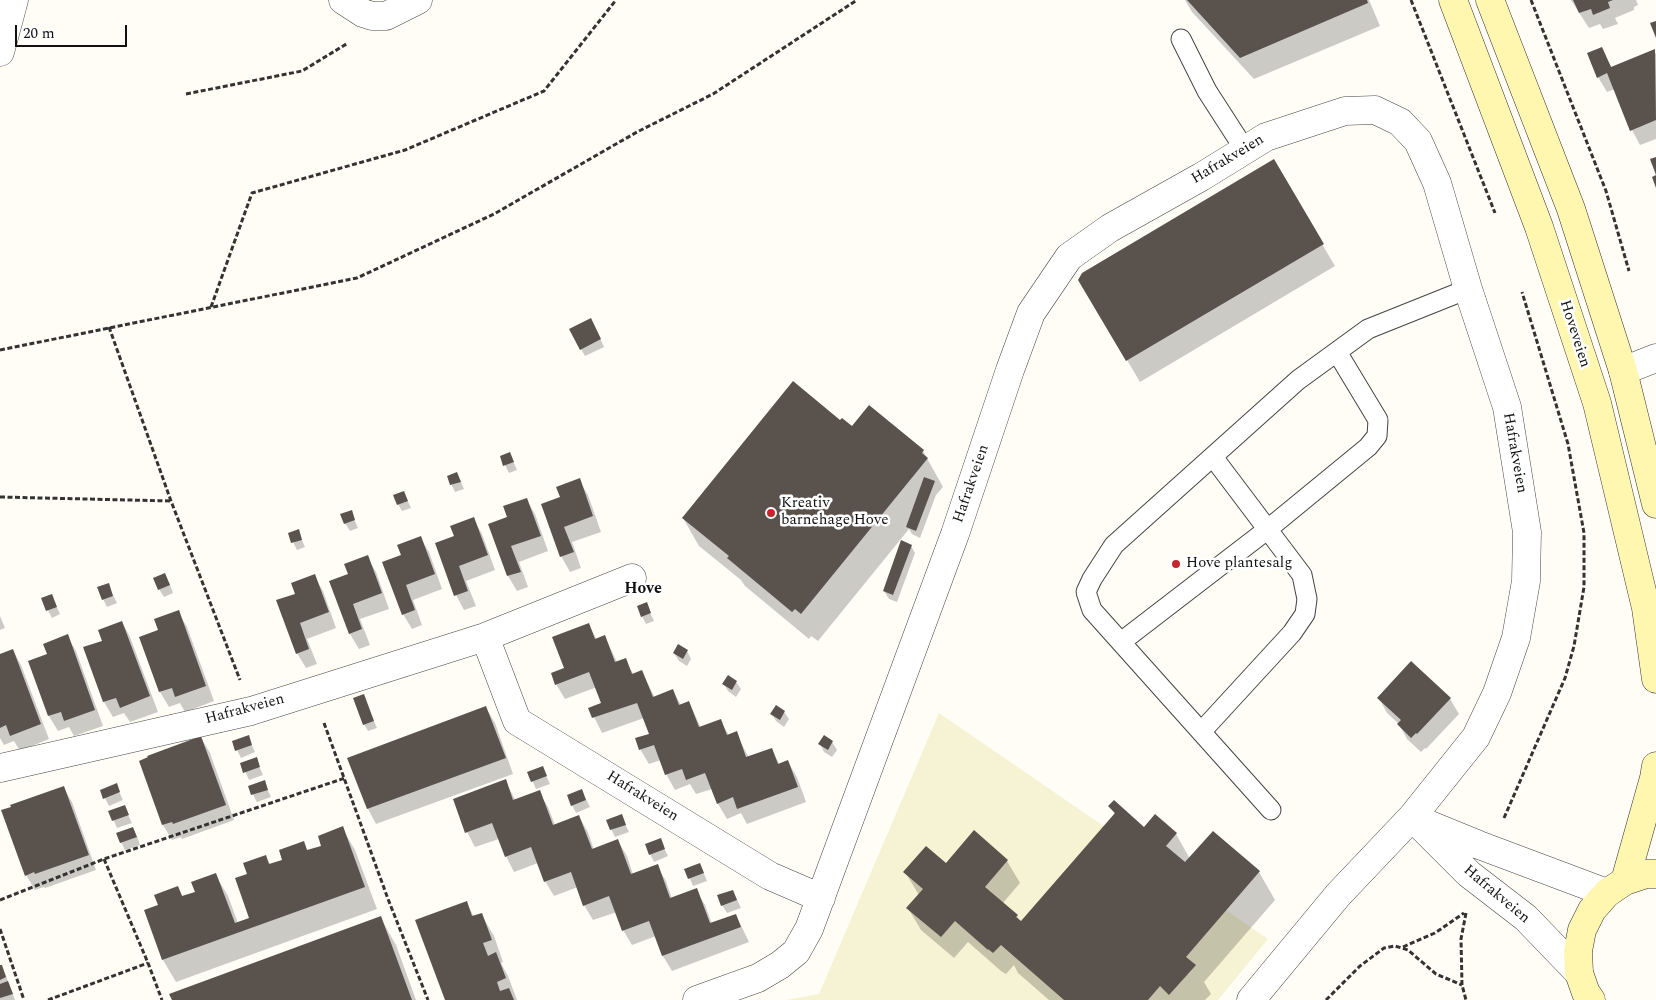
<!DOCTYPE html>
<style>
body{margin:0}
#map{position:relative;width:1656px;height:1000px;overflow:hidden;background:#fffdf5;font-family:Spectral,serif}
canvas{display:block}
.scale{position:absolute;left:15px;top:25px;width:112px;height:22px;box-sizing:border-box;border:2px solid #111;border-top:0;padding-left:6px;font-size:15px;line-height:18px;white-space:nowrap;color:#111;-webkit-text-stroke:4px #fff;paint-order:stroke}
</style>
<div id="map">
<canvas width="1656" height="1000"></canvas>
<div class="scale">20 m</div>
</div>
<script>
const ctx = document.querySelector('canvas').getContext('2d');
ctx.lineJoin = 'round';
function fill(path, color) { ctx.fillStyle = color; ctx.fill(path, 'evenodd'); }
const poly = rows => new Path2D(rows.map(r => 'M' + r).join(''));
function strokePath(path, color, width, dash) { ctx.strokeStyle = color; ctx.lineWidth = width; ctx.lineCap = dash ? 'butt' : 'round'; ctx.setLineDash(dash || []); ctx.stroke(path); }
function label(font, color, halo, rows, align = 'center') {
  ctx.font = font + ' Spectral,serif'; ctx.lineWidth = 5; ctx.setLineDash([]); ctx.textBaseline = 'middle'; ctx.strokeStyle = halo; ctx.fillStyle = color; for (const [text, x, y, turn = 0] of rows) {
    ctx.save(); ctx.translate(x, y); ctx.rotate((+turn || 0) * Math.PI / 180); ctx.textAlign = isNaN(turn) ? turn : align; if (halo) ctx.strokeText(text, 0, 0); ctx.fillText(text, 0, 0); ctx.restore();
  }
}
fill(poly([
 [939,713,1268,939,1218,1000,786,1000,819,994]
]), '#f6f3d4');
fill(poly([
 [1185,0,1369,0,1380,26,1254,79,1192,12],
 [1571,0,1636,0,1638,5,1634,7,1634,10,1615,18,1618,24,1603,29,1600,24,1589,28],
 [1601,49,1612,68,1654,51,1656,54,1656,139,1640,145,1632,130,1615,89,1607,92,1598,77],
 [1273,161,1335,266,1140,382,1080,280],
 [595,327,604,347,585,356,581,349],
 [840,422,852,428,923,451,943,487,936,495,920,538,912,534,909,529,818,641,811,636,809,639,745,586,741,580,699,546,683,518],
 [510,454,517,470,509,473,501,457],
 [457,473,464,489,455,492,448,477],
 [579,480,588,495,601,532,572,542,581,568,570,572,561,556,561,498],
 [404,493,411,508,402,511,398,504],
 [526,499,535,514,548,551,519,562,528,587,517,591,508,576,490,524,508,518],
 [351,512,358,528,350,531,345,523],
 [473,518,482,534,495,570,466,581,476,606,464,610,456,595,456,537],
 [298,531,305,547,297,550,289,534],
 [420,537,429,552,442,589,413,600,422,625,412,629,403,614,402,556],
 [911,546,915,553,897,602,889,599,884,591],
 [367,557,376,572,389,609,360,619,370,645,359,649,350,634,331,582,349,575],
 [314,576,323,591,336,628,307,639,317,664,306,668,297,653,297,594],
 [169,582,173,593,164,597,159,589],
 [108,585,117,603,107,607,103,599],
 [51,595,60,614,52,618,42,599],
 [646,604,654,621,646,624,642,616],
 [178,612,187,627,214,701,185,712,180,703,169,707,160,692,159,631],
 [0,616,5,628,0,630],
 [122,622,130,637,158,712,130,722,124,713,113,717,104,702,85,648,103,641],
 [589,625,597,640,605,637,617,662,625,660,634,675,642,672,655,698,673,691,681,705,689,702,701,728,720,721,729,735,736,733,749,758,771,749,780,765,788,762,797,777,806,802,747,824,741,813,727,819,718,804,712,789,696,794,690,784,675,790,666,774,661,760,649,764,640,749,650,734,644,718,602,733,590,709,603,704,597,687,565,699,556,684],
 [67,636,76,651,103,726,74,736,69,727,58,731,49,716,29,661,48,655],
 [13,650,21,665,49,739,20,751,14,741,4,745,0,738,0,655],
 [687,651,691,659,687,666,679,661,674,653],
 [736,682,741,689,736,697,728,691,724,684],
 [363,696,377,728,368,731,364,724],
 [1379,698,1450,699,1459,714,1426,749,1425,748,1421,752,1407,739,1399,724,1387,713],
 [486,708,495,723,513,774,376,824,368,809,349,758],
 [784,712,789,719,784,727,776,721,772,714],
 [248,737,255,752,241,758,237,750],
 [824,737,832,742,837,750,832,757,824,752,820,744],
 [201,738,210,753,234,820,182,839,181,837,172,840,163,825,140,761],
 [256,759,263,775,249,780,242,764],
 [529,773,546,775,550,784,536,789],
 [505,781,516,801,539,792,548,807,555,825,579,817,588,832,594,850,618,841,627,856,633,874,657,866,666,881,672,899,696,890,705,905,712,924,736,915,749,942,672,971,663,956,656,936,632,945,623,930,617,912,593,920,584,905,578,887,554,896,545,881,538,863,514,872,506,856,499,839,475,847,467,832],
 [264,782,271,797,257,802,249,787],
 [116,785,123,800,109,806,105,798],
 [63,787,72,802,96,870,45,888,44,887,35,890,26,875,12,808],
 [582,791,590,807,576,813,572,805],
 [1110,806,1144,828,1176,834,1190,859,1259,872,1275,900,1204,982,1211,994,1205,1000,1049,1000,1018,973,1014,965,1006,974,1001,971,968,942,954,958,921,930,908,908,919,895,905,872,946,865,1007,861,1020,883,1002,904,1017,916,1021,923,1115,815],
 [124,807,132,823,117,828,110,812],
 [621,816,629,832,615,837,607,821],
 [342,828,355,850,377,909,176,982,163,960,145,910,159,905,178,888,183,897,196,893,215,874,228,896,238,923,250,919,248,875,265,856,271,865,283,860,303,842,308,851,323,847],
 [137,836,140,845,125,850,121,842],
 [660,840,668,856,654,862,650,854],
 [700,864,707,881,693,886,686,869],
 [733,891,741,908,727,913,722,905],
 [466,902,474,917,481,914,494,936,503,962,501,963,508,976,517,1000,446,1000],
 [380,917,396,945,416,1000,173,1000],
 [0,966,5,973,15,1000,0,1000]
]), '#0003');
fill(poly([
 [1187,0,1367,0,1368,3,1240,58],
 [1573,0,1613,0,1608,2,1610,8,1593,15,1591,9,1579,13],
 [1656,21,1656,38,1650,23],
 [1602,47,1611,67,1655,49,1656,120,1630,131,1607,73,1597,78,1587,53],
 [1656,157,1656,188,1652,177,1656,175,1650,159],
 [1274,159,1324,244,1126,361,1078,280,1082,273],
 [591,318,601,339,580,350,569,329],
 [793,381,840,420,842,418,852,426,869,405,924,450,922,453,928,458,801,614,795,609,792,612,727,558,729,556,682,518],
 [510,452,514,462,503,466,500,456],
 [457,472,461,482,450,485,447,476],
 [924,477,935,481,916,531,906,527],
 [580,478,593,516,564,527,574,552,560,557,541,504,560,497,556,487],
 [404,491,408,501,397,505,393,495],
 [527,498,541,536,511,546,521,572,507,576,488,524,507,517,503,506],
 [352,510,355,520,344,524,340,514],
 [474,517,488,555,459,566,468,591,454,596,435,543,454,536,450,526],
 [299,529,302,540,291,543,288,533],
 [421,536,435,574,406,585,415,610,402,615,382,562,401,555,397,545],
 [901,540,912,545,893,595,883,591],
 [368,555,382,593,353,604,362,629,349,634,329,581,348,574,344,564],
 [165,573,170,585,158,590,153,578],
 [315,574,329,612,300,623,309,649,296,654,276,600,295,594,291,583],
 [109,583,113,596,102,600,97,587],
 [52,594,57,607,46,611,41,598],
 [647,602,651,613,641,617,637,606],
 [179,610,206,686,175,697,172,688,159,692,139,637,158,630,154,619],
 [122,621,150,696,120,708,116,698,103,702,83,647,102,641,98,630],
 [589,623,595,639,605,635,615,662,626,658,632,674,642,670,653,697,673,689,679,705,689,701,699,727,721,719,727,735,737,731,746,757,772,748,778,764,788,760,798,787,737,809,733,797,717,804,705,773,686,780,682,769,665,775,654,745,639,750,635,738,649,734,637,703,592,718,588,708,601,703,589,672,555,685,551,673,564,668,552,637],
 [68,634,95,710,64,721,61,712,48,716,28,661,47,654,43,644],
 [678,644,688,650,683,659,673,653],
 [13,649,41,724,10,736,6,725,0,728,0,654],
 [1411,661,1451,698,1417,734,1416,733,1411,738,1397,724,1401,720,1377,698],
 [728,675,737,681,732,690,722,684],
 [364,694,374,721,363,725,353,698],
 [776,705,785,711,780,720,770,714],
 [486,706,506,758,367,809,347,758],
 [249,735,252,745,235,751,232,741],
 [824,735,833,741,828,750,818,744],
 [201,736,226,805,173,824,172,822,162,825,139,761,148,757,147,756],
 [257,757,260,767,243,773,240,763],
 [543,766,547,776,531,782,527,772],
 [506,779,513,800,540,790,553,825,579,815,592,849,618,839,631,874,658,864,670,898,697,888,710,923,736,914,741,927,662,956,649,921,622,931,609,896,583,906,571,872,544,882,531,847,505,857,492,823,465,833,453,799],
 [265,780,268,790,251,795,248,786],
 [117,783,120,792,103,799,100,790],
 [64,786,89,855,35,874,34,872,25,876,1,810,11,807,10,805],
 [582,789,586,800,571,806,567,795],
 [1114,800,1144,827,1155,814,1177,833,1166,846,1185,862,1213,831,1260,871,1186,957,1196,965,1169,995,1160,986,1148,1000,1064,1000,1001,945,993,953,988,949,988,950,955,921,941,937,906,908,923,889,903,872,926,846,946,863,974,830,1008,860,985,887,1018,915,1016,917,1021,921,1115,813,1108,806],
 [125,805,129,815,112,821,108,811],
 [622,814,626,825,610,830,606,820],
 [343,826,365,887,162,960,144,910,158,905,154,895,178,886,182,896,195,892,191,882,216,873,235,923,249,918,235,878,247,874,243,863,266,855,269,864,282,860,279,850,304,841,307,850,321,846,318,836],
 [133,827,137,837,120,843,116,833],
 [661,838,665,849,649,855,645,844],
 [700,863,704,873,688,879,684,869],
 [733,890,737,900,721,906,717,895],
 [467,901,472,916,482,913,492,940,483,943,488,956,496,952,506,978,497,982,500,991,509,988,514,1000,445,1000,415,920],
 [381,916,412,1000,172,1000,169,994],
 [0,965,2,965,6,977,0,980],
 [8,981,13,994,0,998,0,984]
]), '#5a524d');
const service = poly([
 [1181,39,1207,91,1245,150],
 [1121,642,1268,529,1368,447,1377,436,1378,420,1337,352],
 [1201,732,1292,633,1305,614,1307,599,1302,575,1213,457],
 [1271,810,1092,610,1086,592,1092,579,1114,545,1298,380,1368,329,1468,289]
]);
const minor = poly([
 [343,0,363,13,372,16,386,16,418,0],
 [0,52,14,0],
 [1623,371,1656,358],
 [485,637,517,721,770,876,821,898],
 [0,768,251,711,485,637,632,578],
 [1412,817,1469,874,1526,918,1579,973],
 [1425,823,1479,845,1607,893],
 [697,1000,758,978,780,965,796,952,809,929,955,534,1010,370,1031,313,1069,257,1110,228,1201,177,1266,137,1345,111,1375,110,1400,122,1418,141,1437,183,1468,289,1507,407,1527,532,1526,581,1516,638,1497,693,1476,737,1412,817,1338,895,1251,1000]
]);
const secondary = poly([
 [1453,0,1539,227,1597,403,1646,608,1656,679],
 [1490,0,1571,209,1623,371,1656,504],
 [1625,881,1654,778,1656,766],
 [1591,1000,1586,993,1579,973,1578,951,1582,930,1592,910,1607,893,1625,881,1646,874,1656,874]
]);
strokePath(service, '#444', 21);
strokePath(minor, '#444', 29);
strokePath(secondary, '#333', 29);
strokePath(poly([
 [1411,0,1495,213],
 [1531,0,1606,191,1629,271],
 [186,94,302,71,348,43],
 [211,307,252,193,405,150,544,91,616,0],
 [109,327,171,501,240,680],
 [0,350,357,278,494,214,637,132,713,94,857,0],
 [0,497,171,501],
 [324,723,388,899,428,1000],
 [1504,818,1565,678,1574,646,1584,587,1584,533,1568,444,1522,292],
 [104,859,148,963,162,1000],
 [0,900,104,859,345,778],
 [1466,913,1461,939,1462,985,1466,1000],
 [0,929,24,1000],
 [1403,947,1435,933,1464,913],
 [48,1000,148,963],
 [1326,1000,1360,966,1384,948,1395,946,1408,950,1436,974,1462,985]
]), '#333', 3, [5, 2.5]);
strokePath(service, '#fff', 19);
strokePath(minor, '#fff', 28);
strokePath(secondary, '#fff6b0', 28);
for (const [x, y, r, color] of [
 [771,513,5,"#c4262e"],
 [1176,564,5,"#c4262e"]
]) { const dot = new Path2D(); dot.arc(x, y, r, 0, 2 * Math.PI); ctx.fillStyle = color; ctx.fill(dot); strokePath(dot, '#fff', 2); }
label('15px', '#111', '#fff', [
 ["Hafrakveien",1228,160,-31],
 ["Hoveveien",1574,334,72],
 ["Hafrakveien",1514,453,80],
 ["Hafrakveien",972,484,-71],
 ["Hafrakveien",245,710,-15],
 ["Hafrakveien",642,797,32],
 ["Hafrakveien",1496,895,40]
]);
label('15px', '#111', '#fff', [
 ["Kreativ",781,504],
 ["barnehage Hove",781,521],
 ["Hove plantesalg",1186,564]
], 'left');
label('bold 16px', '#111', '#fff', [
 ["Hove",643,590]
]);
</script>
